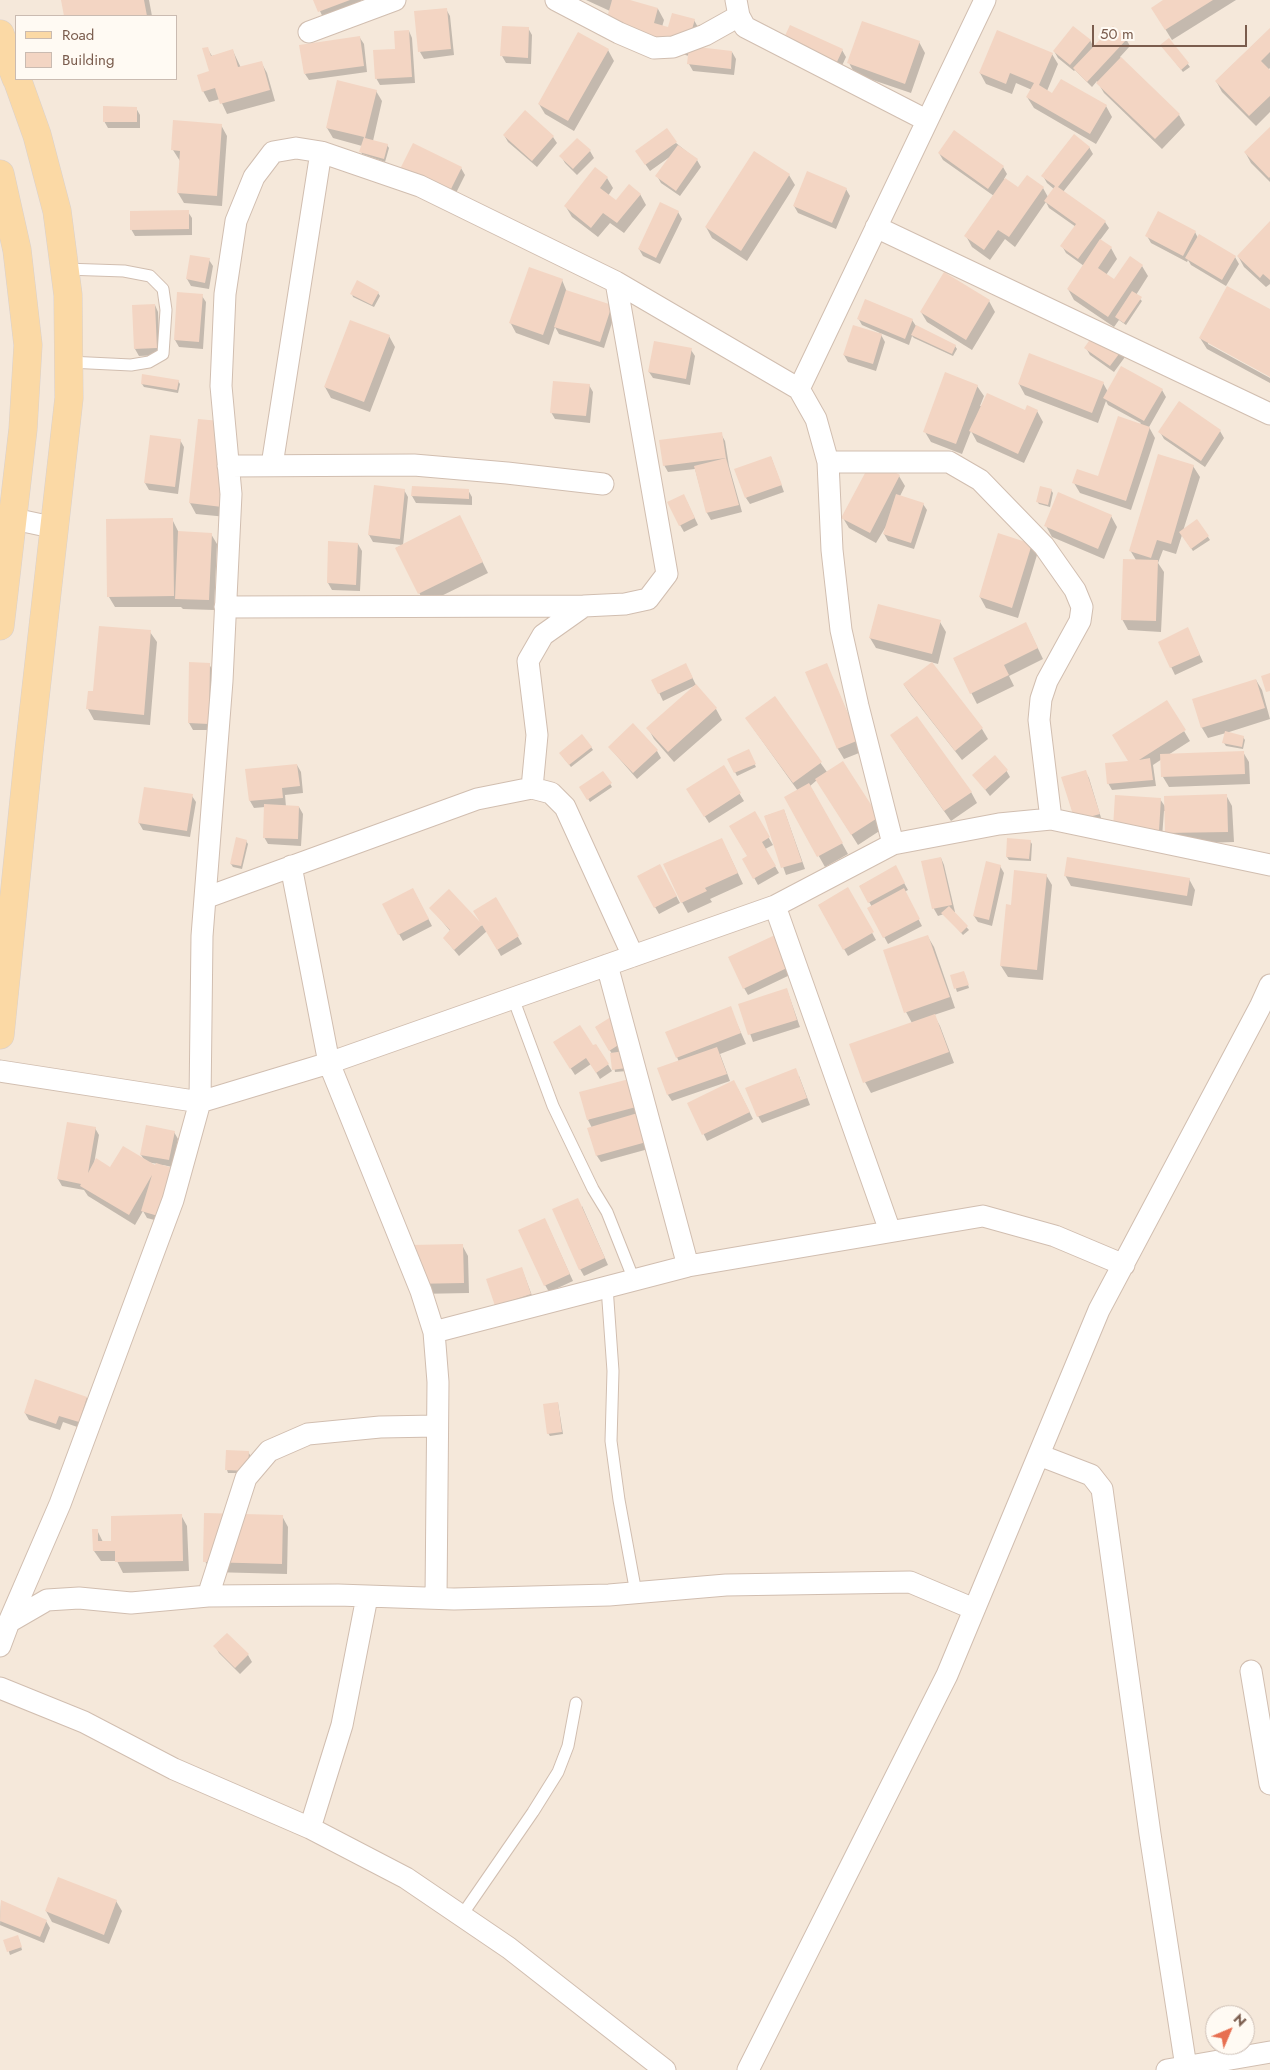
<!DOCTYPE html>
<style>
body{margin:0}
#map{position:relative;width:1270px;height:2070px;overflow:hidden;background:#fdf6ec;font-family:Jost,sans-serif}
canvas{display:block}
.legend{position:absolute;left:15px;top:15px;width:162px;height:65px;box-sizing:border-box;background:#fffaf3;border:1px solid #cabbb1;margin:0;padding:6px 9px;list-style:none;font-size:15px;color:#7a5c4d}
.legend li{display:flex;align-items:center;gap:10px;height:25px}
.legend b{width:25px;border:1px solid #cabbb1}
.north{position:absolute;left:1205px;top:2005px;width:50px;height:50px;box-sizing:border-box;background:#fffaf3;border:1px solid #cabbb1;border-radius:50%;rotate:45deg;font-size:14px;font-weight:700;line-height:20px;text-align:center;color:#7a5c4d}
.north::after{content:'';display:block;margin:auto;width:18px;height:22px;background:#e76f51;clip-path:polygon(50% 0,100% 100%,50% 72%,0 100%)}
.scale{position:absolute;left:1092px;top:25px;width:155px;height:22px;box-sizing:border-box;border:2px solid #7a5c4d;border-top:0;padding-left:6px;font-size:15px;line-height:18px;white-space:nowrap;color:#7a5c4d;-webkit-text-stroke:4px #fffaf3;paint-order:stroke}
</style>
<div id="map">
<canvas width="1270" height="2070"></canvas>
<ul class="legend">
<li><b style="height:6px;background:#fbd9a5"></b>Road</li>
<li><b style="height:14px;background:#f3d5c3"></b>Building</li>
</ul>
<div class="north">N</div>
<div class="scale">50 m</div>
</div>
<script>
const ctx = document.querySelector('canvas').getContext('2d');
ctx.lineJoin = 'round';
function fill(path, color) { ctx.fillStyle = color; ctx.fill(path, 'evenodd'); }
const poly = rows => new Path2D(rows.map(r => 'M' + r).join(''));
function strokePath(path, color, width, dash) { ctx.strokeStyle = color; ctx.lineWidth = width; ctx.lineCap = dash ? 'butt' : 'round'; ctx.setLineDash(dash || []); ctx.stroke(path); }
fill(poly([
 [0,0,1270,0,1270,2070,0,2070],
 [16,16,176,16,176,79,16,79],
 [1215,2015,1245,2015,1245,2045,1215,2045]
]), '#f5e8da');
fill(poly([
 [63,0,149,0,152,16,66,16],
 [315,0,361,0,364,8,325,22],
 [586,0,625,0,658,9,664,20,662,27,669,29,694,20,700,31,695,48,732,52,736,59,734,75,693,71,689,64,689,56,612,35,610,11],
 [1166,0,1236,0,1172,40,1159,19],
 [446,9,450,16,454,55,424,59,420,52],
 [528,28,532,35,531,64,506,63,502,56],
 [1270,29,1270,68,1268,70,1270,71,1270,112,1256,126,1222,92,1216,81],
 [409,31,412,38,415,83,380,85,376,78],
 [360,38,364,44,367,72,309,80,305,74],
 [1126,39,1130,46,1120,57,1179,115,1185,125,1162,149,1104,93,1097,81,1092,87,1075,70,1074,71,1058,58,1054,51,1090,40,1094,48],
 [1169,40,1190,67,1183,72,1164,48],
 [919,42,925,53,911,93,855,74,849,63],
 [789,47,842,50,846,57,840,70],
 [207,48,212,56,233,51,241,68,261,62,267,73,275,101,227,114,220,99,209,102,203,91,210,72],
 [608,50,614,61,574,131,545,114,539,104],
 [1052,54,1058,64,1047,91,1053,95,1106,106,1112,117,1096,144,1034,108,1027,97,1032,90,1016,83,1012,94,986,84,980,73],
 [376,91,382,101,373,141,387,145,389,148,385,162,362,154,361,151,362,146,333,138,327,128],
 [136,108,140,115,140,128,108,128,104,121],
 [525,112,553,137,557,143,537,167,508,142,504,135],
 [221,125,227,136,222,206,184,203,178,193,180,161,173,150],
 [1270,129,1270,182,1251,163,1245,152],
 [676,143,697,160,701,167,680,196,661,183,657,176,671,156,650,171,641,158],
 [1089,147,1093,154,1063,192,1105,222,1109,228,1100,240,1111,248,1117,259,1106,275,1114,281,1142,266,1148,276,1136,295,1142,301,1126,325,1119,320,1114,327,1074,300,1068,289,1084,266,1066,253,1062,246,1076,227,1049,208,1046,202,1015,247,1005,239,990,260,972,247,966,236,994,196,943,160,939,153,1003,167,1007,174,1004,179,1018,189,1043,188,1048,197,1054,189,1047,183,1043,176],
 [590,151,594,158,577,175,565,163,561,156],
 [461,168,465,175,452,201,405,178],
 [596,169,607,178,613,188,608,196,616,202,640,194,646,205,624,233,610,223,598,237,572,217,566,207],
 [789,175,795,185,747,261,712,238,706,227],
 [846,189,850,196,836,229,798,213,794,206],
 [188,212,192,218,192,235,135,236,131,229],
 [678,212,682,219,660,264,643,256,639,249],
 [1270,224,1270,284,1266,287,1244,267,1238,256],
 [1195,232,1198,238,1235,257,1239,264,1226,286,1191,265,1188,260,1187,262,1151,243,1147,236],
 [209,260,213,266,209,289,191,286,187,279],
 [562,280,567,292,611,306,615,313,604,348,559,334,555,327,549,345,516,333,510,322],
 [378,293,380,296,374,307,353,297,352,294],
 [202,296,206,302,203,349,179,347,175,340],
 [989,301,995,312,972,350,927,322,921,312],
 [155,305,158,312,160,355,139,356,135,349],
 [1270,311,1270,375,1208,342,1208,344,1270,378,1270,383,1207,349,1200,338],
 [858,318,912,320,916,326,955,346,957,349,953,356,914,338,912,336,909,345,880,333,885,342,876,371,848,362,844,355,879,334,880,333,862,325],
 [389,336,395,347,370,412,331,398,325,387],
 [1086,348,1121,350,1125,357,1114,372,1090,355],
 [691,350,695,356,690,385,653,378,649,372],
 [178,381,180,384,178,393,144,387,142,384],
 [1103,383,1108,392,1162,390,1166,397,1149,427,1155,438,1131,510,1080,493,1074,483,1099,477,1141,423,1108,405,1106,401,1098,423,1025,395,1019,384],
 [589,385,593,392,590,423,555,419,551,412],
 [977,386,984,396,980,406,1026,412,1037,411,1043,422,1024,463,977,442,971,431,962,454,931,442,925,432],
 [1179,403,1220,431,1224,438,1205,467,1164,439,1160,432],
 [199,420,230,424,236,434,227,517,196,514,190,503],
 [721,434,725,441,729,466,742,512,711,520,707,513,695,469,668,472,664,465],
 [180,440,184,447,178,494,149,490,145,483],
 [771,457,784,492,750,504,746,498],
 [1193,466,1200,477,1183,531,1197,521,1210,540,1193,551,1182,535,1176,554,1163,550,1158,563,1164,572,1161,632,1128,630,1122,619,1136,560,1130,550],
 [899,476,905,486,900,496,923,504,927,510,914,549,888,541,884,534,888,523,876,543,849,528,843,518],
 [404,490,408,497,403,545,465,527,488,573,425,604,396,548,402,545,373,542,369,535],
 [468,490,472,497,472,505,416,503,412,496],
 [1051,490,1053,493,1050,507,1039,504,1037,501],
 [687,502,698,525,684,532,680,525],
 [1111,516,1117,527,1104,559,1052,537,1046,526],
 [172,519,179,533,211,534,217,544,214,610,183,609,181,607,115,607,109,597],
 [330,543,358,544,362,551,360,591,332,590,328,583],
 [1031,545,1037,555,1018,618,986,608,980,597],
 [940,622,946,632,938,664,876,648,870,638],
 [150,632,157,642,150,725,94,720,88,709,94,693],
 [1031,634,1043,659,1009,676,1014,686,977,704,954,659],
 [1191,636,1203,662,1175,675,1159,642],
 [209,664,213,671,212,730,193,730,189,723],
 [826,664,864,751,844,759,838,749],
 [932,664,982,729,988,739,962,760,911,695,904,685],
 [689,671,696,685,663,701,653,680],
 [1256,680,1262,690,1270,719,1226,733,1243,737,1245,740,1243,749,1226,746,1224,743,1226,733,1208,738,1202,728,1193,700],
 [696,686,716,709,722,720,674,762,654,739,648,728],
 [774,698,827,772,842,763,884,828,858,845,817,780,810,786,848,854,825,867,786,798,798,791,753,728],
 [1184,731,1190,741,1168,755,1243,752,1249,762,1250,784,1169,787,1163,777,1162,759,1153,765,1156,786,1112,790,1108,783,1129,762],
 [898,746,971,792,977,803,951,821],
 [591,747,593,750,571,767,562,756],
 [609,747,657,751,661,758,637,779],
 [748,751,756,767,737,776,729,760],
 [297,765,301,772,303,793,285,795,286,807,299,807,303,814,301,846,268,844,264,837,265,807,254,808,250,801,247,770],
 [723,767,744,801,709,823,688,789],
 [1006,770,1010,777,990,796,974,775],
 [1085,771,1089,778,1102,821,1080,827],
 [603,772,612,787,590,802,581,787],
 [1226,795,1232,806,1234,842,1173,844,1167,833,1166,811,1164,811,1162,837,1118,835,1160,799,1166,808],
 [192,796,196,802,190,837,143,830,139,823],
 [784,810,805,869,786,875,765,816],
 [754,813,773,845,765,849,779,873,758,885,744,859,748,857],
 [246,841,248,844,242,869,233,867,231,864],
 [1030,841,1032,844,1031,861,1009,860,1007,857],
 [727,850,743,884,710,899,712,902,688,913,682,902],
 [941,858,944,865,955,912,953,912,969,930,963,935,944,914,938,916,934,909,923,862],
 [1000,866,1004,873,992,926,978,922,974,916],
 [895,867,908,890,904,892,922,926,888,944,869,908,872,907,860,886],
 [664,873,680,903,659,914,655,907],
 [1046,875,1052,885,1043,980,1008,977,1001,966,1008,905,1012,906],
 [1065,875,1189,879,1195,890,1192,906,1071,886],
 [848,889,876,940,848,956,819,905],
 [449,891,482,926,496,899,522,944,501,956,487,931,459,956,444,938,451,932,431,908],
 [417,897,432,926,403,941,399,934],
 [928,937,934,947,955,1008,934,1015,940,1026,954,1063,871,1093,865,1082,912,1023,906,1012],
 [778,943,792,974,748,995,744,988],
 [965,975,969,988,957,992,952,976],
 [787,990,800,1027,753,1042,740,1005],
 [730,1008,746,1044,720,1054,730,1081,672,1101,668,1095,679,1062,667,1032],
 [616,1015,627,1071,615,1072,612,1054,596,1027],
 [596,1045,612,1071,600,1079,591,1064,575,1075,559,1050],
 [799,1076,810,1105,762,1123,758,1116],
 [632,1079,652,1148,601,1162,597,1156,592,1128,588,1120],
 [738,1089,753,1119,707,1141,689,1104],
 [95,1128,99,1135,94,1164,111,1168,145,1161,141,1155,174,1132,178,1139,172,1167,163,1165,162,1167,162,1222,147,1218,143,1211,135,1225,88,1196,84,1190,62,1186,58,1179],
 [147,1162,158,1164,155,1167],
 [582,1206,608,1265,584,1276,580,1269],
 [548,1226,573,1281,549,1292,545,1285],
 [462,1245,468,1256,469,1293,418,1294],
 [522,1269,534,1301,496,1305],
 [35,1381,87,1398,91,1405,83,1429,63,1422,60,1430,29,1420,25,1413],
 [558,1403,563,1434,550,1436,548,1433],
 [248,1452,250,1455,249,1473,228,1473,227,1470],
 [181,1515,187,1526,189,1571,123,1573,117,1561,101,1561,94,1551,97,1530,103,1542,113,1542],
 [282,1516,288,1527,287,1574,211,1572,205,1561],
 [215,1646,248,1655,252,1662,240,1674,219,1653],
 [116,1901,122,1911,109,1944,52,1922,46,1911],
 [1,1902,46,1921,50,1928,44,1943,0,1925],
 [19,1939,22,1950,10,1955,5,1940]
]), '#0003');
fill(poly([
 [61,0,144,0,147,16,64,16],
 [313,0,350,0,318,12],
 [612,0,630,0,658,8,654,23,668,27,672,13,695,19,687,47,605,25],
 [1163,0,1213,0,1165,30,1151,8],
 [447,8,451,49,418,52,414,11],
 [862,21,920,41,905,84,847,63],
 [790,25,843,49,836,64,783,40],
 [502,26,529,27,528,58,500,56],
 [1073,26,1091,40,1070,65,1053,51],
 [1113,26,1127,39,1087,82,1073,68],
 [1270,28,1270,52,1261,61,1270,70,1270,96,1249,116,1215,81],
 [409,30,412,77,375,79,373,50,395,49,394,31],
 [997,30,1053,53,1039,85,1052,93,1061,79,1107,105,1090,134,1026,97,1034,83,1010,73,1006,84,979,73],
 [578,32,609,49,568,121,538,104],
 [360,36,364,66,304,74,299,45],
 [1169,38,1189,63,1181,70,1160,45],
 [689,46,732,51,731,69,687,64],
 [208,47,211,56,233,49,238,67,262,61,270,90,220,104,215,88,202,92,197,75,209,71,202,48],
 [1121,57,1180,114,1155,139,1096,83],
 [337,80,377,90,365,138,388,144,384,159,359,152,364,137,326,128],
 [103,106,137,107,137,122,103,122],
 [525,110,554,136,532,161,503,135],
 [173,120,222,124,217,196,177,193,180,151,171,150],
 [1270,127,1270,177,1269,178,1244,152],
 [667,128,677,142,645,165,635,151],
 [954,130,1004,166,988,189,938,153],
 [1074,134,1090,147,1058,187,1106,221,1078,259,1060,246,1076,224,1044,201,1055,186,1041,176],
 [577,138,591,150,573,169,559,156],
 [413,143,462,167,448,195,399,171],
 [678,145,698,159,676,191,655,176],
 [754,151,790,174,741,251,705,227],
 [595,167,608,177,600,188,616,200,629,184,641,194,617,223,603,213,591,228,564,206],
 [807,171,847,188,832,223,793,206],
 [1027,175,1044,187,1009,237,998,230,984,250,964,236,1005,178,1018,187],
 [660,202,679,211,656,258,638,249],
 [189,210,189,229,130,230,130,211],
 [1158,211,1196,231,1183,256,1145,236],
 [1270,221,1270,280,1263,274,1260,278,1237,256],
 [1199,234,1236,256,1222,280,1185,258],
 [1100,239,1112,247,1098,268,1114,279,1130,256,1143,265,1108,317,1067,289],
 [190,255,210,258,205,283,186,279],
 [529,267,563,279,543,335,509,323],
 [944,272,990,300,966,340,920,312],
 [357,280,379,292,372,305,350,294],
 [1227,286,1270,309,1270,377,1199,338],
 [566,290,612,305,600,342,554,327],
 [1132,291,1142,297,1124,323,1115,317],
 [177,292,203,294,199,342,174,340],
 [865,299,913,319,905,339,857,319],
 [155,304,157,348,134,349,132,305],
 [350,320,390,335,364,402,324,387],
 [853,325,882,334,873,364,843,355],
 [916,325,956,345,952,354,911,335],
 [1096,331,1122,350,1110,366,1084,348],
 [654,341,692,348,686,379,648,372],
 [1029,353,1104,382,1092,413,1018,384],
 [1121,366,1163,389,1144,421,1103,398],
 [945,372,978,385,956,444,923,432],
 [142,374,179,380,177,390,141,384],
 [553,381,590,384,586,416,550,413],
 [987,393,1025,410,1027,405,1038,410,1018,454,969,431],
 [1179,401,1221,430,1201,461,1158,432],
 [1118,416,1150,427,1126,501,1072,483,1077,469,1098,476],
 [198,419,231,422,222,507,189,503],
 [722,432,726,458,663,466,659,440],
 [150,435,181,439,175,487,144,483],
 [1158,454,1194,465,1171,544,1157,540,1151,558,1129,551],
 [771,456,782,485,745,498,734,469],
 [726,458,739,505,706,513,694,466],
 [872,460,900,475,870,533,841,518],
 [374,485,405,489,400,539,368,535],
 [412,486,469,489,469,499,411,496],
 [1040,486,1052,489,1048,505,1036,502],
 [1058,492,1112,515,1098,549,1044,526],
 [684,494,695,518,679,526,667,502],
 [896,494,924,503,911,543,883,534],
 [460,515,483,562,418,594,395,548],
 [173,518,174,596,107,597,106,519],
 [1197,519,1209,536,1191,549,1179,532],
 [178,531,212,533,209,600,175,599],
 [998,533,1032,544,1012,608,979,597],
 [328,541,358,543,356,585,327,583],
 [1123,559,1158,560,1156,621,1121,620],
 [878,604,941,620,932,654,869,638],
 [1026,622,1038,648,1004,665,1009,675,970,694,953,658],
 [99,626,151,630,144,715,86,709,88,691,93,691],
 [1188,627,1200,655,1170,668,1158,642],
 [189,662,210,663,209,724,188,723],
 [932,662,983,728,955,751,903,684],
 [686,663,693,678,658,694,651,680],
 [827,663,859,740,837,749,805,672],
 [1270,673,1270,691,1266,692,1261,676],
 [1256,679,1265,708,1201,728,1192,699],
 [696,684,717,708,668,752,646,728],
 [775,696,822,762,793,783,745,718],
 [1167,700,1186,730,1139,760,1150,758,1153,780,1107,784,1105,763,1128,761,1112,735],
 [917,716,972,792,944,811,890,735],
 [633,723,658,750,633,773,608,747],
 [1225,731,1244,736,1242,747,1222,743],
 [582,734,592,747,569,765,559,753],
 [749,749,756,764,734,773,727,759],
 [1244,751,1245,774,1161,777,1160,754],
 [995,755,1008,770,985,790,972,775],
 [843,761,879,817,851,835,815,779],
 [297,764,300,786,282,788,283,798,249,801,245,769],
 [724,765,741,793,704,817,686,789],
 [1086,770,1100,814,1075,821,1061,777],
 [603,771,612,783,587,800,579,787],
 [809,783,843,843,817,857,784,797],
 [144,787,193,794,187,831,138,823],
 [1227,794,1228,832,1165,833,1164,796],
 [1115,795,1161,798,1159,831,1113,828],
 [264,804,299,806,298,839,263,838],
 [784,809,802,862,781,868,764,816],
 [755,811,770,837,762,842,776,866,753,879,742,859,747,856,729,826],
 [236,837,247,840,241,866,230,864],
 [722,838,738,873,705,888,707,891,681,903,663,864],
 [1007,838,1031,840,1029,859,1006,857],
 [941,857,952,905,932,909,921,861],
 [1067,857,1190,878,1187,896,1064,876],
 [986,861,1001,865,989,920,973,916],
 [660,864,677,896,654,908,637,876],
 [896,865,905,883,868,903,859,886],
 [1014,870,1047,874,1037,970,1000,966,1006,904,1011,905],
 [848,887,874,932,843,950,818,905],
 [413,888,429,919,398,935,382,904],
 [904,888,920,919,883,938,867,908],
 [449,889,480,922,473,911,496,897,519,936,497,950,482,925,454,950,443,938,450,930,429,908],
 [949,906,968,926,961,933,941,913],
 [775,935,789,967,743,989,728,957],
 [928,935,950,997,904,1013,883,950],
 [964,971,969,985,954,989,950,975],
 [787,988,797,1020,748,1035,738,1004],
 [731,1006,741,1033,676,1058,665,1032],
 [617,1013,631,1037,609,1051,595,1027],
 [935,1014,949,1052,863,1083,849,1044],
 [580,1025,593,1045,596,1044,609,1064,596,1073,586,1058,570,1069,553,1042],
 [717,1047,727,1074,667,1095,657,1068],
 [625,1051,626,1068,612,1070,610,1053],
 [796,1068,807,1098,757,1117,745,1088],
 [633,1078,640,1106,587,1120,579,1092],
 [734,1080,750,1112,702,1135,687,1103],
 [641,1112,650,1141,596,1156,587,1128],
 [67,1122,96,1127,88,1173,96,1158,110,1167,123,1146,155,1165,156,1163,173,1168,158,1216,141,1211,152,1175,129,1215,80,1186,81,1184,57,1179],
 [146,1125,175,1131,169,1160,140,1155],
 [578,1198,605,1258,579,1270,552,1209],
 [545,1218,570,1274,544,1286,518,1230],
 [463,1244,464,1283,410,1284,409,1245],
 [522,1267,531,1294,495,1306,486,1279],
 [35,1379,87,1397,79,1422,59,1416,56,1424,24,1413],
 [558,1402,562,1432,547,1434,543,1404],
 [226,1450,249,1451,248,1471,225,1470],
 [204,1513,283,1515,282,1564,203,1562],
 [182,1514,183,1561,115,1562,115,1551,93,1551,92,1529,98,1529,98,1541,111,1541,111,1516],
 [227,1633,249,1654,235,1668,213,1646],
 [58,1877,117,1900,104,1935,45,1911],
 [1,1900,47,1920,40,1937,0,1921],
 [18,1935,22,1947,7,1952,3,1940]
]), '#f3d5c3');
const service = poly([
 [65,269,124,271,150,276,163,289,166,310,163,354,149,362,131,365,69,362],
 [513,998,553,1106,593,1189,607,1212,634,1280],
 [607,1287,613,1371,611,1441,619,1500,636,1593],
 [462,1915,533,1812,558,1772,568,1746,576,1703]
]);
const minor = poly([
 [556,0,619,33,654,48,673,47,705,35,739,16],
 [736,0,739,16,745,27,926,120],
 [309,32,395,0],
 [876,227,1270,414],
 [799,389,985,0],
 [828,462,949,462,980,480,1044,546,1075,590,1082,607,1080,621,1047,681,1041,699,1039,720,1051,819],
 [272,465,321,152],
 [228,466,414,465,507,473,603,484],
 [0,516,56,528],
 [225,607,584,606],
 [532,788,537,735,528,661,543,635,584,606,625,604,648,599,667,574,616,282],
 [291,866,329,1063,421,1291,434,1332,438,1382,436,1598],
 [205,898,477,799,532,788,551,793,565,807,633,956],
 [775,906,890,1231],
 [607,965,688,1266],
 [0,1071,200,1102,329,1063,775,906,893,844,999,824,1051,819,1270,865],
 [434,1332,688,1266,983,1216,1055,1236,1124,1265],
 [1039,1455,1091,1475,1102,1489,1150,1834,1186,2067],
 [208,1596,246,1478,269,1451,308,1434,380,1427,436,1426],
 [9,1622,60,1504,173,1200,200,1102,202,936,222,681,231,494,221,386,225,294,236,221,254,177,273,152,296,148,321,152,420,186,616,282,799,389,816,419,828,462,832,550,841,630,858,706,893,844],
 [0,1646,9,1622,47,1600,79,1598,131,1603,208,1596,338,1595,454,1599,609,1595,726,1585,910,1582,974,1609],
 [1251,1671,1270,1784],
 [0,1688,84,1722,174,1769,310,1828,406,1878,509,1948,665,2070],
 [310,1828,342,1725,367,1597],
 [748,2070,947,1675,1099,1310,1260,1007,1270,985],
 [1167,2070,1270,2052]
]);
const primary = poly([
 [0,34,16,78],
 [0,174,17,250,28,345,23,429,0,626],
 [0,1035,29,751,69,398,68,295,57,211,37,135,17,79]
]);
strokePath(service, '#d1beb0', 13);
strokePath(minor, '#d1beb0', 23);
strokePath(primary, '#dad1cd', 29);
strokePath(service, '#fff', 11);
strokePath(minor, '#fff', 21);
strokePath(primary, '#fbd9a5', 28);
</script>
